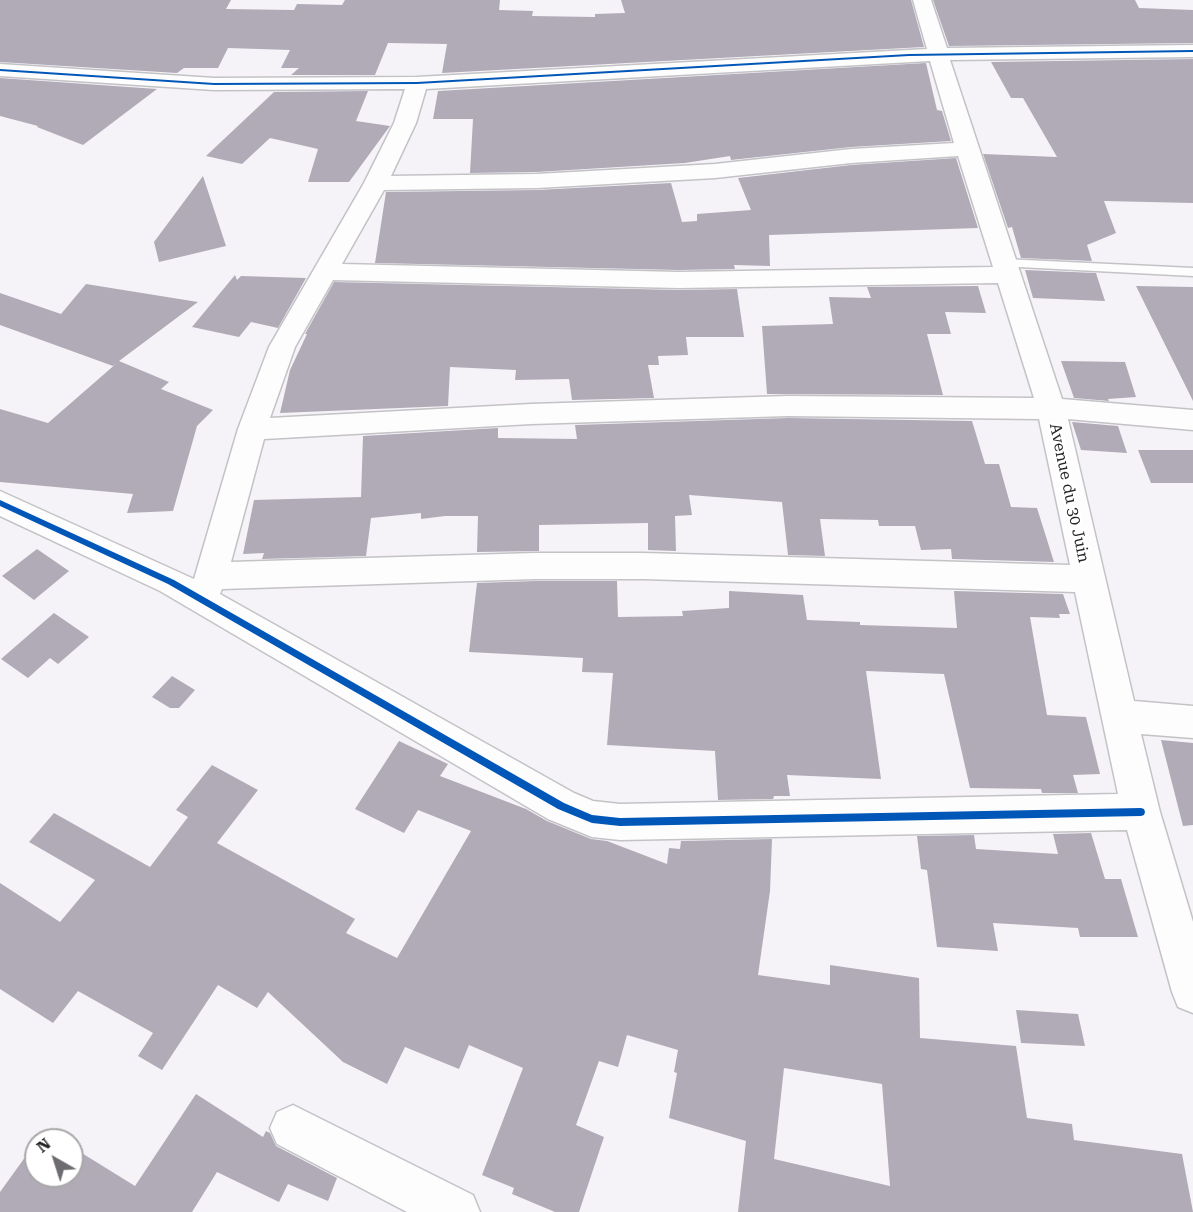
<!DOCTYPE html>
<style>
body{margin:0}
#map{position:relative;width:1193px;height:1212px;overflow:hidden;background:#f5f3f8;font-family:"Roboto Serif",serif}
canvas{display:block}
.north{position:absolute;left:24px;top:1128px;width:60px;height:60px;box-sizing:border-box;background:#fff;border:2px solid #a8a7a9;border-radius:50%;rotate:321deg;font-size:16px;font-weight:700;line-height:24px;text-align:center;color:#252427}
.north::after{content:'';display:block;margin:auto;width:21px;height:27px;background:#6e6c70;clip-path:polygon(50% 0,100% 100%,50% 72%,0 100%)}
</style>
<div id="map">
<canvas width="1193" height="1212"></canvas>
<div class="north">N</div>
</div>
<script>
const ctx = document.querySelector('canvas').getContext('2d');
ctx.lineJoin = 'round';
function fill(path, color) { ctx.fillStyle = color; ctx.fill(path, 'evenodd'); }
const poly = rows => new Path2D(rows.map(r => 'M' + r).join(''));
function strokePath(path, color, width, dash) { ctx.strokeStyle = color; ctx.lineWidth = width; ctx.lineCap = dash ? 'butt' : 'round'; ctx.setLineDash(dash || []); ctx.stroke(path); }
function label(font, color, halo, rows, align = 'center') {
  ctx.font = font + ' "Roboto Serif",serif'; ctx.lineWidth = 6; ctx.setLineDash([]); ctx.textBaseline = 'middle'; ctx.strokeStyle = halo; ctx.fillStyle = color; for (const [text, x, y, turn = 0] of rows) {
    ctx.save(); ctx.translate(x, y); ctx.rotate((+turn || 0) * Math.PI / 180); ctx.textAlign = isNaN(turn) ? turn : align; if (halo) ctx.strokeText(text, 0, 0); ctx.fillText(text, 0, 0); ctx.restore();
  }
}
fill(poly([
 [0,0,231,0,226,9,294,10,297,4,342,5,345,0,500,0,499,10,533,11,532,16,595,17,595,14,625,13,621,0,911,0,924,47,442,73,447,44,388,43,375,75,291,75,299,68,281,68,290,50,228,48,218,68,184,68,177,73,0,62],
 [933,0,1135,0,1139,8,1193,10,1193,43,949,46],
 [1193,59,1193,203,1104,201,1116,233,1087,245,1092,261,1021,258,1012,227,1008,228,983,154,1057,157,1023,98,1011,98,991,62],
 [926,63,937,110,942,111,951,141,851,147,731,160,730,156,685,163,537,172,470,173,473,119,433,119,438,91],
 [0,78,157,89,83,145,37,127,38,126,0,116],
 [368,91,356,121,390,126,349,182,308,182,318,149,270,138,242,164,206,156,274,92],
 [956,158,978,228,769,235,770,266,734,265,735,269,679,270,375,263,386,192,537,190,671,183,682,222,697,221,697,214,751,210,738,178,851,165],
 [203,176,226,246,159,262,154,242],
 [1025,270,1096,273,1105,301,1033,298],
 [235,275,237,280,241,276,306,278,278,328,251,322,239,337,192,327],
 [334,282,679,290,737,289,744,337,686,337,688,355,658,356,659,365,648,365,654,398,572,400,569,379,515,380,516,370,450,367,448,406,280,413,290,370,307,334,305,334],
 [86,284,198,302,119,361,169,382,161,389,213,410,197,426,173,511,127,513,133,494,0,482,0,409,48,423,118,362,113,366,0,325,0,293,61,314],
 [978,286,986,313,945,312,951,334,927,334,943,395,767,394,762,326,833,324,829,297,871,298,867,287],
 [1136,286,1193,287,1193,401],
 [1061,361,1125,362,1136,397,1108,399,1109,401,1074,398],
 [788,418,972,421,985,464,999,464,1011,507,1037,508,1054,562,952,559,951,549,921,550,915,526,879,526,878,520,820,519,825,556,788,555,782,502,689,495,692,515,675,516,676,551,648,550,648,523,539,525,539,551,477,552,478,516,445,516,421,519,421,513,371,518,366,556,262,559,264,553,243,554,254,500,361,497,363,436,498,428,498,438,577,439,575,425],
 [1072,422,1118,426,1127,453,1081,450],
 [1138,450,1193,450,1193,483,1151,483],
 [37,549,69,571,34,600,2,576],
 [535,581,617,581,618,617,683,616,682,611,729,608,729,591,803,595,807,620,860,622,860,625,957,628,954,591,1063,594,1070,614,1059,614,1060,618,1030,617,1047,715,1086,717,1100,774,1073,775,1078,793,1042,793,1041,789,970,788,944,674,866,671,881,779,787,775,790,796,774,796,773,799,718,800,715,751,607,745,613,673,582,672,583,658,469,652,477,583],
 [54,613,89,637,58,664,50,658,28,678,1,659],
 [172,676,195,690,179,708,170,708,152,697],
 [1161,740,1193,743,1193,825,1183,826],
 [399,741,448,764,440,776,526,809,547,821,591,839,607,841,667,864,669,848,680,849,681,841,772,839,770,891,758,975,830,985,830,965,919,978,920,1038,1016,1046,1027,1118,1072,1124,1074,1140,1182,1154,1193,1212,738,1212,746,1141,669,1118,677,1073,674,1072,678,1050,627,1035,618,1067,599,1061,576,1125,604,1137,579,1212,555,1212,512,1194,514,1188,482,1175,523,1068,469,1045,459,1069,405,1047,387,1084,343,1062,268,992,257,1008,218,985,162,1070,138,1056,153,1033,78,991,53,1023,0,989,0,883,60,922,95,880,29,842,54,813,150,867,188,817,176,810,212,765,258,790,217,843,355,919,346,933,397,958,471,831,418,810,404,833,355,809],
 [784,1068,882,1084,890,1186,774,1159],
 [1091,833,1105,879,1121,879,1138,937,1080,937,1078,928,993,923,998,951,937,947,927,870,921,869,917,836,974,835,976,849,1058,854,1053,834],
 [1016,1010,1078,1014,1085,1046,1021,1043],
 [196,1094,263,1137,266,1131,270,1133,276,1146,337,1178,328,1201,288,1184,279,1202,217,1172,192,1212,0,1212,0,1192,36,1142,36,1176,72,1176,72,1147,135,1186]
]), '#b1abb8');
const lane = poly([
 [1004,259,1193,268,1193,276,999,266,997,263,999,260,1004,259]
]);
const street = poly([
 [913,0,931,0,947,48,1193,45,1193,57,950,60,1062,399,1193,410,1193,430,1068,419,1134,701,1193,706,1193,738,1141,734,1160,812,1193,922,1193,1013,1178,1007,1172,992,1127,830,620,840,592,837,548,819,160,591,0,516,0,491,194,579,238,429,269,347,364,183,394,123,405,89,214,90,0,76,0,64,214,78,417,77,927,49,913,0],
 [930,61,954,143,851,149,715,164,537,174,391,176,416,123,426,89,930,61],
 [958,156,993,267,679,272,342,264,384,190,537,188,715,178,851,163,958,156],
 [333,280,679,288,998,283,1034,398,788,396,531,404,270,418,295,347,333,280],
 [788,416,1039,419,1070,565,643,553,535,553,231,562,264,439,531,424,788,416],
 [535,579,643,579,1075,592,1118,794,620,804,593,801,574,793,220,594,222,589,535,579],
 [293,1105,473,1195,480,1212,407,1212,277,1144,270,1128,277,1112,293,1105]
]);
strokePath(lane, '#c3c2c5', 3);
strokePath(street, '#c3c2c5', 3);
fill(lane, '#fefdfe');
fill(street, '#fefdfe');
fill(poly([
 [1193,50,1193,52,909,56,417,84,214,85,0,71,0,69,214,83,417,82,909,54,1193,50],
 [0,500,174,580,564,803,592,815,620,818,1141,808,1144,809,1145,812,1144,815,1141,816,620,826,592,823,558,809,168,584,0,506,0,500]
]), '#0057b8');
label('16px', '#252427', '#fff', [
 ["Avenue du 30 Juin",1069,493,78]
]);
</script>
